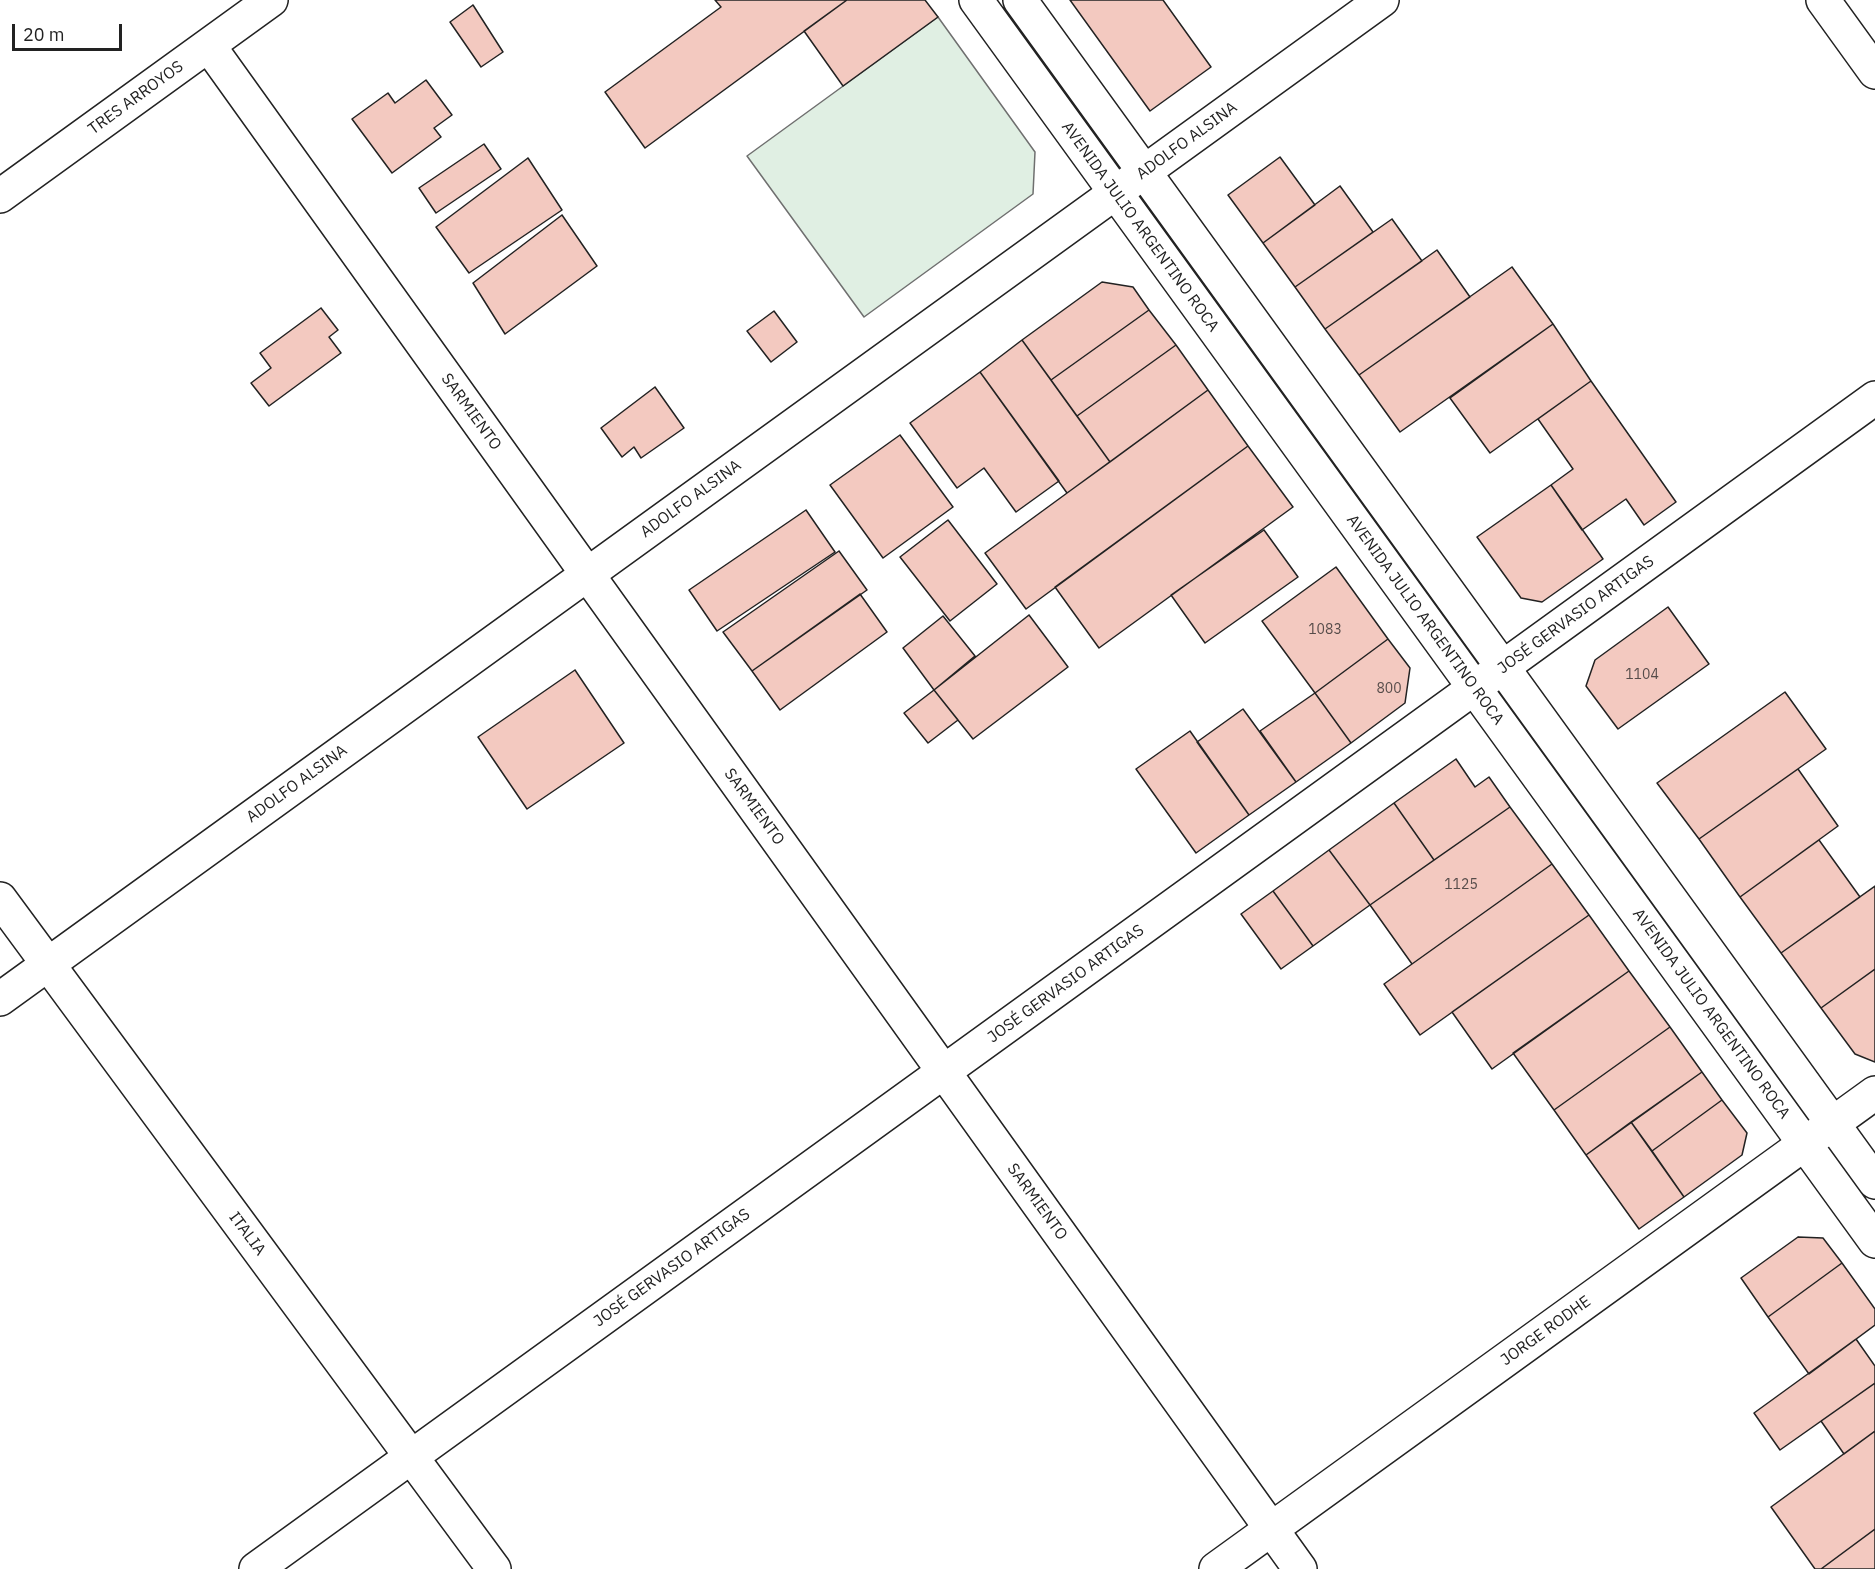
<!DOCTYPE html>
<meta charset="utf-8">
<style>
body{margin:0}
#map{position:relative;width:1875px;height:1569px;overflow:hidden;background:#fff;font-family:"IBM Plex Sans",sans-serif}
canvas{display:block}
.scale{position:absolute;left:12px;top:24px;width:110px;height:27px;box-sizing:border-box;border:3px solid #222;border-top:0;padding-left:8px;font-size:18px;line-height:21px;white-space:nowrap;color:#222;-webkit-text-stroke:4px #fff;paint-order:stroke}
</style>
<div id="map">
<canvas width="1875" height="1569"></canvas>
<div class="scale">20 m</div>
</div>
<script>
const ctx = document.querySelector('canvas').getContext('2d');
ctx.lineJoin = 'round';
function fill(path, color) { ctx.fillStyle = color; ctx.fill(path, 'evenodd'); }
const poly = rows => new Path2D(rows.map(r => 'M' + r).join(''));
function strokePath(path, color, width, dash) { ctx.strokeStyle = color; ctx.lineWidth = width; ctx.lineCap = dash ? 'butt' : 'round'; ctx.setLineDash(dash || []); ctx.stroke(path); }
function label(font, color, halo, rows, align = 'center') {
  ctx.font = font + ' "IBM Plex Sans",sans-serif'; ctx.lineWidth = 4.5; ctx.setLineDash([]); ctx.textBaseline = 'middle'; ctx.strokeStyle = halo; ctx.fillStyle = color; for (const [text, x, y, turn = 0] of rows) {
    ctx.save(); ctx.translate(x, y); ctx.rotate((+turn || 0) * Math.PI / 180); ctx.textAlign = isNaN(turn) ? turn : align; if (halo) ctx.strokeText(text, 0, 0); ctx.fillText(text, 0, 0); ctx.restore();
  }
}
const green = poly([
 [938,17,1035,152,1033,194,864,317,747,156,938,17]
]);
fill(green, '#e0efe3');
strokePath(green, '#6f6f6f', 1.5);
const building = poly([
 [715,0,847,0,645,148,605,92,721,7,715,0],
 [847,0,925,0,938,17,843,86,804,31,847,0],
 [1070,0,1163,0,1211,67,1150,111,1070,0],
 [473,5,503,52,481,67,450,22,473,5],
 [426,80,452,115,434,128,441,137,392,173,352,119,388,93,395,103,426,80],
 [484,144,501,169,436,213,419,188,484,144],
 [1280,157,1315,205,1263,243,1228,195,1280,157],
 [528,158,562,210,469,273,436,227,528,158],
 [1340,186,1373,232,1295,287,1263,243,1340,186],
 [562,215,597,266,505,334,473,283,562,215],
 [1392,219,1422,261,1325,329,1295,287,1392,219],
 [1437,250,1470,297,1359,375,1325,329,1437,250],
 [1512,267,1553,324,1400,432,1359,375,1512,267],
 [1102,282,1133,287,1149,310,1051,380,1022,340,1102,282],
 [321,308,338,330,329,337,341,353,269,406,251,383,271,368,260,353,321,308],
 [1149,310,1176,345,1077,416,1051,380,1149,310],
 [774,311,797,342,771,362,747,331,774,311],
 [1553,324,1591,381,1490,453,1450,398,1553,324],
 [1022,340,1110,462,1067,493,980,372,1022,340],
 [1176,345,1208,390,1110,462,1077,416,1176,345],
 [980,372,1059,481,1016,512,984,468,957,488,910,423,980,372],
 [1591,381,1676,502,1644,525,1626,499,1582,530,1551,485,1573,469,1538,419,1591,381],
 [655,387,684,428,641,458,634,447,622,457,601,428,655,387],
 [1208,390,1248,446,1026,609,985,553,1208,390],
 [900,435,953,507,883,558,830,485,900,435],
 [1248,446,1293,507,1099,648,1055,587,1248,446],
 [1551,485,1603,559,1542,602,1521,598,1477,537,1551,485],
 [806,510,835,552,717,631,689,590,806,510],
 [948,520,997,584,950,621,900,557,948,520],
 [1264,530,1298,577,1205,643,1171,595,1264,530],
 [839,551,867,590,752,671,723,632,839,551],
 [1336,567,1388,639,1315,693,1262,621,1336,567],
 [860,594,887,632,780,710,752,671,860,594],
 [1668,607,1709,664,1618,729,1586,686,1595,660,1668,607],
 [1029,615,1068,667,973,739,934,690,1029,615],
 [943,616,975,656,934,690,903,648,943,616],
 [1388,639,1410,668,1405,703,1351,743,1315,693,1388,639],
 [575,670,624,743,527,809,478,737,575,670],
 [934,690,958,720,928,743,904,713,934,690],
 [1785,692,1826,749,1699,839,1657,783,1785,692],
 [1315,693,1351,743,1296,782,1260,731,1315,693],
 [1243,709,1296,782,1249,815,1197,742,1243,709],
 [1190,731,1249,815,1196,853,1136,769,1190,731],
 [1456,759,1475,787,1489,777,1510,807,1434,860,1394,803,1456,759],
 [1798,769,1838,826,1740,897,1699,839,1798,769],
 [1394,803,1434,860,1370,905,1329,850,1394,803],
 [1510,807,1552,864,1412,964,1370,905,1510,807],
 [1819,840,1860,897,1781,953,1740,897,1819,840],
 [1329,850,1370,905,1313,946,1273,891,1329,850],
 [1552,864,1589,915,1420,1035,1384,984,1552,864],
 [1875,886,1875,969,1821,1008,1781,953,1875,886],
 [1273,891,1313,946,1281,969,1241,914,1273,891],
 [1589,915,1629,971,1492,1069,1452,1012,1589,915],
 [1875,969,1875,1062,1855,1054,1821,1008,1875,969],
 [1629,971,1670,1027,1554,1110,1513,1053,1629,971],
 [1670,1027,1702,1072,1586,1155,1554,1110,1670,1027],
 [1702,1072,1722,1100,1652,1151,1631,1122,1702,1072],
 [1722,1100,1747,1133,1742,1155,1684,1197,1652,1151,1722,1100],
 [1631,1122,1684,1197,1639,1229,1586,1155,1631,1122],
 [1798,1237,1823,1238,1842,1263,1768,1317,1741,1278,1798,1237],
 [1842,1263,1875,1309,1875,1325,1809,1374,1768,1317,1842,1263],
 [1856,1339,1875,1366,1875,1383,1780,1450,1754,1413,1856,1339],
 [1875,1383,1875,1431,1844,1454,1821,1421,1875,1383],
 [1875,1431,1875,1529,1821,1569,1815,1569,1771,1507,1875,1431],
 [1875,1529,1875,1569,1821,1569,1875,1529]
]);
fill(building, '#f3c9c0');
strokePath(building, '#222', 1.5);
const street = poly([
 [1823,0,1875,72],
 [209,46,1300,1569],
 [0,196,271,0],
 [0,899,494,1569],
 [256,1569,1875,398],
 [1216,1569,1875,1093]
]);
const secondary = poly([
 [0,999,1382,0]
]);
const primary = poly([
 [976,0,1875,1241],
 [1020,0,1875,1182]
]);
strokePath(street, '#222', 36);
strokePath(secondary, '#222', 36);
strokePath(primary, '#222', 36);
strokePath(street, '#fff', 33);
strokePath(secondary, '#fff', 33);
strokePath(primary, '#fff', 33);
label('14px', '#564c4a', null, [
 ["1083",1325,630],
 ["1104",1642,675],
 ["800",1389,689],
 ["1125",1461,885]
]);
label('16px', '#222', '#fff', [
 ["TRES ARROYOS",136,98,-36],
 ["ADOLFO ALSINA",1187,141,-36],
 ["AVENIDA JULIO ARGENTINO ROCA",1140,227,54],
 ["SARMIENTO",471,412,54],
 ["ADOLFO ALSINA",691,499,-36],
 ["JOSÉ GERVASIO ARTIGAS",1576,615,-36],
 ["AVENIDA JULIO ARGENTINO ROCA",1425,620,54],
 ["ADOLFO ALSINA",297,784,-36],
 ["SARMIENTO",754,807,54],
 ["JOSÉ GERVASIO ARTIGAS",1066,984,-36],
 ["AVENIDA JULIO ARGENTINO ROCA",1711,1014,54],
 ["SARMIENTO",1037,1202,54],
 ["ITALIA",247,1234,53],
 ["JOSÉ GERVASIO ARTIGAS",672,1268,-36],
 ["JORGE RODHE",1546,1331,-36]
]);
</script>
